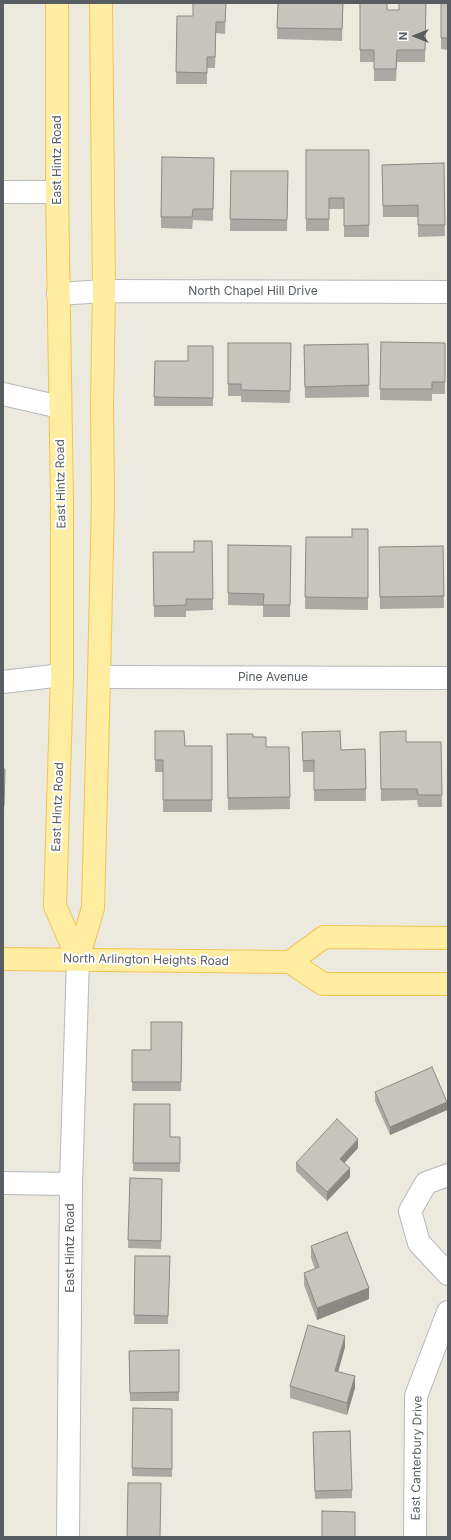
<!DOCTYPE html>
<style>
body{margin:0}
#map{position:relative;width:451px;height:1540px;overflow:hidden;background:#ece9df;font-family:Inter,sans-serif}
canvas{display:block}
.frame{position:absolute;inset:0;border:4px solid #585d61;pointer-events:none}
.north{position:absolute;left:395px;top:16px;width:40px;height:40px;-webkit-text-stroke:3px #fff;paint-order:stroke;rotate:270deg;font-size:11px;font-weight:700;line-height:16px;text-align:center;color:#585d61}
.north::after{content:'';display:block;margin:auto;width:14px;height:18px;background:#585d61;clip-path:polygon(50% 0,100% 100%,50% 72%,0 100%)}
</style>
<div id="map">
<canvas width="451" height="1540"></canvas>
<div class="frame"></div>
<div class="north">N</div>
</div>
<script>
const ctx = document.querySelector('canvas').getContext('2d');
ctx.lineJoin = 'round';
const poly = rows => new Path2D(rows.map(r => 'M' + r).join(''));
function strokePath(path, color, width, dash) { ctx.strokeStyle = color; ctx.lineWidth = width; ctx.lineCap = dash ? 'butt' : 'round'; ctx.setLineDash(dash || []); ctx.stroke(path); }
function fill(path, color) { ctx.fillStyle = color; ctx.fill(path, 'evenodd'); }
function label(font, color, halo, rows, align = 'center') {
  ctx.font = font + ' Inter,sans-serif'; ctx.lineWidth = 4; ctx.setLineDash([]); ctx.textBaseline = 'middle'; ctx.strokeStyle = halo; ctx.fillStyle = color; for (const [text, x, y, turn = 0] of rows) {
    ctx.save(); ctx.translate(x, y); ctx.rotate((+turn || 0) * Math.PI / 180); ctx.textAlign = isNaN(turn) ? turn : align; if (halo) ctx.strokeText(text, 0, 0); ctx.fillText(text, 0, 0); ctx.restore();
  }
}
const minor = poly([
 [3,192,57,192],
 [58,294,104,291,448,292],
 [3,394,60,407],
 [99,677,448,678],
 [3,682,62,675],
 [448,1175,426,1183,410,1211,419,1243,448,1274],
 [3,1183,71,1184],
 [68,1537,71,1184,78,959],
 [415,1537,416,1396,448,1312]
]);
const major = poly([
 [57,3,57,192,62,501,62,675,55,906,78,959],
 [3,959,290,962,323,984,448,984],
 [78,959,93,908,99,677,103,500,102,406,104,291,101,3],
 [290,962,324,937,448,938]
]);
strokePath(minor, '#b5b8bd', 24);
strokePath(major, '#f5c34f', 24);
strokePath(minor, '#fff', 22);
strokePath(major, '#ffeea2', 22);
fill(poly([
 [226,3,225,34,216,33,215,68,207,68,207,84,176,84,177,16,193,16],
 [278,3,343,3,342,41,277,39],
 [360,3,387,10,399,10,426,3,425,62,397,62,396,81,374,81,374,62,360,62],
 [441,3,448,3,448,50,441,49],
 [306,150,369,150,369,237,344,237,344,209,329,209,329,231,306,231],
 [214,158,213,221,193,220,192,229,161,228,161,217],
 [444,163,445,236,418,237,418,217,383,217,382,165],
 [231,171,288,171,287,231,230,231],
 [381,342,445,343,445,394,432,394,432,401,380,400],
 [228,343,291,343,290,403,241,402,241,396,228,396],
 [368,344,369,397,305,398,304,345],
 [213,346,213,406,154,406,155,361,188,361],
 [368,529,368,610,305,609,306,537,352,537],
 [194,541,212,541,213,610,186,611,186,617,154,617,153,552,194,552],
 [228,545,291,546,290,617,263,617,263,606,228,605],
 [443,546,444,608,380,609,379,547],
 [155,731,185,746,212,746,212,812,163,812,163,772,155,772],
 [302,732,341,750,365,749,366,801,314,801,314,772,303,772],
 [380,732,406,742,441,742,442,807,418,807,417,800,381,801],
 [227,734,253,737,266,747,289,747,290,809,228,810],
 [3,769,5,769,4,817,3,817],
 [182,1022,181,1091,132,1091,132,1050,151,1050],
 [375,1092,447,1110,390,1135,375,1101],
 [134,1104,170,1137,180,1137,180,1172,133,1171],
 [358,1148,344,1163,350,1177,327,1201,296,1171,296,1163],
 [130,1178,162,1179,161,1249,128,1248],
 [311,1246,369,1299,317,1320,304,1285,304,1273,315,1269,311,1258],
 [135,1256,170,1256,168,1324,134,1324],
 [345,1347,338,1372,355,1388,347,1415,290,1398,290,1386],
 [179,1350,179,1401,130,1401,129,1351],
 [133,1408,172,1409,172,1477,132,1476],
 [313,1440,352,1490,352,1498,315,1499]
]), '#aba9a3');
fill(poly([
 [447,1102,447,1110,390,1135,390,1127],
 [358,1139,358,1148,340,1168,340,1159],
 [350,1168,350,1177,327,1201,327,1192],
 [369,1288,369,1299,317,1320,317,1308],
 [345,1336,345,1347,335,1382,335,1371],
 [355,1376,355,1388,347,1415,347,1403]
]), '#8b8984');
const building = poly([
 [193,3,226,3,225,22,216,22,215,57,207,57,207,73,176,72,177,16,193,16,193,3],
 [278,3,343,3,342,29,277,28,278,3],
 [360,3,387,3,387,10,399,10,399,3,426,3,425,50,397,50,396,69,374,69,374,50,360,50,360,3],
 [441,3,448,3,448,38,441,38,441,3],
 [306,150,369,150,369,225,344,226,344,198,329,198,329,219,306,219,306,150],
 [162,157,214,158,213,209,193,209,192,217,161,217,162,157],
 [444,163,445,225,418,225,418,205,383,206,382,165,444,163],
 [231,171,288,171,287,220,230,219,231,171],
 [381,342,445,343,445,382,432,382,432,389,380,389,381,342],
 [228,343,291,343,290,391,241,390,241,384,228,384,228,343],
 [368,344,369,385,305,387,304,345,368,344],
 [188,346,213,346,213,398,154,397,155,361,188,361,188,346],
 [352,529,368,529,368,598,305,597,306,537,352,537,352,529],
 [194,541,212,541,213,599,186,599,186,605,154,606,153,552,194,552,194,541],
 [228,545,291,546,290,605,263,605,264,594,228,593,228,545],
 [443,546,444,596,380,597,379,547,443,546],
 [155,731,184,731,185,746,212,746,212,800,163,800,163,760,155,760,155,731],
 [340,731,341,750,365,749,366,789,314,790,314,760,303,761,302,732,340,731],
 [406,731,406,742,441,742,442,795,418,795,417,789,381,789,380,732,406,731],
 [227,734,253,734,253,737,266,737,266,747,289,747,290,797,228,798,227,734],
 [3,769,5,769,4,806,3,806,3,769],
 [151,1022,182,1022,181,1082,132,1082,132,1050,151,1050,151,1022],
 [432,1067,447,1102,390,1127,375,1092,432,1067],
 [134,1104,170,1104,170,1137,180,1137,180,1163,133,1163,134,1104],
 [337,1119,358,1139,340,1159,350,1168,327,1192,296,1163,337,1119],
 [130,1178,162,1179,161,1241,128,1240,130,1178],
 [347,1232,369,1288,317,1308,304,1273,319,1267,311,1246,347,1232],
 [135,1256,170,1256,168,1316,134,1315,135,1256],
 [308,1325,345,1336,335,1371,355,1376,347,1403,290,1386,308,1325],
 [179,1350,179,1392,130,1393,129,1351,179,1350],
 [133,1408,172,1409,172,1469,132,1468,133,1408],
 [350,1431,352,1490,315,1491,313,1432,350,1431],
 [128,1483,161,1483,160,1537,127,1537,128,1483],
 [322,1511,355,1512,355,1537,322,1537,322,1511]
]);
fill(building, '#c7c4bd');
strokePath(building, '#8b8984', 1);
label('12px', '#585d61', '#fff', [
 ["East Hintz Road",57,160,-90],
 ["North Chapel Hill Drive",253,291],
 ["East Hintz Road",61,484,-91],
 ["Pine Avenue",273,677],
 ["East Hintz Road",58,807,-88],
 ["North Arlington Heights Road",146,960,1],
 ["East Hintz Road",70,1248,-90],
 ["East Canterbury Drive",417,1458,-89]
]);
</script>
